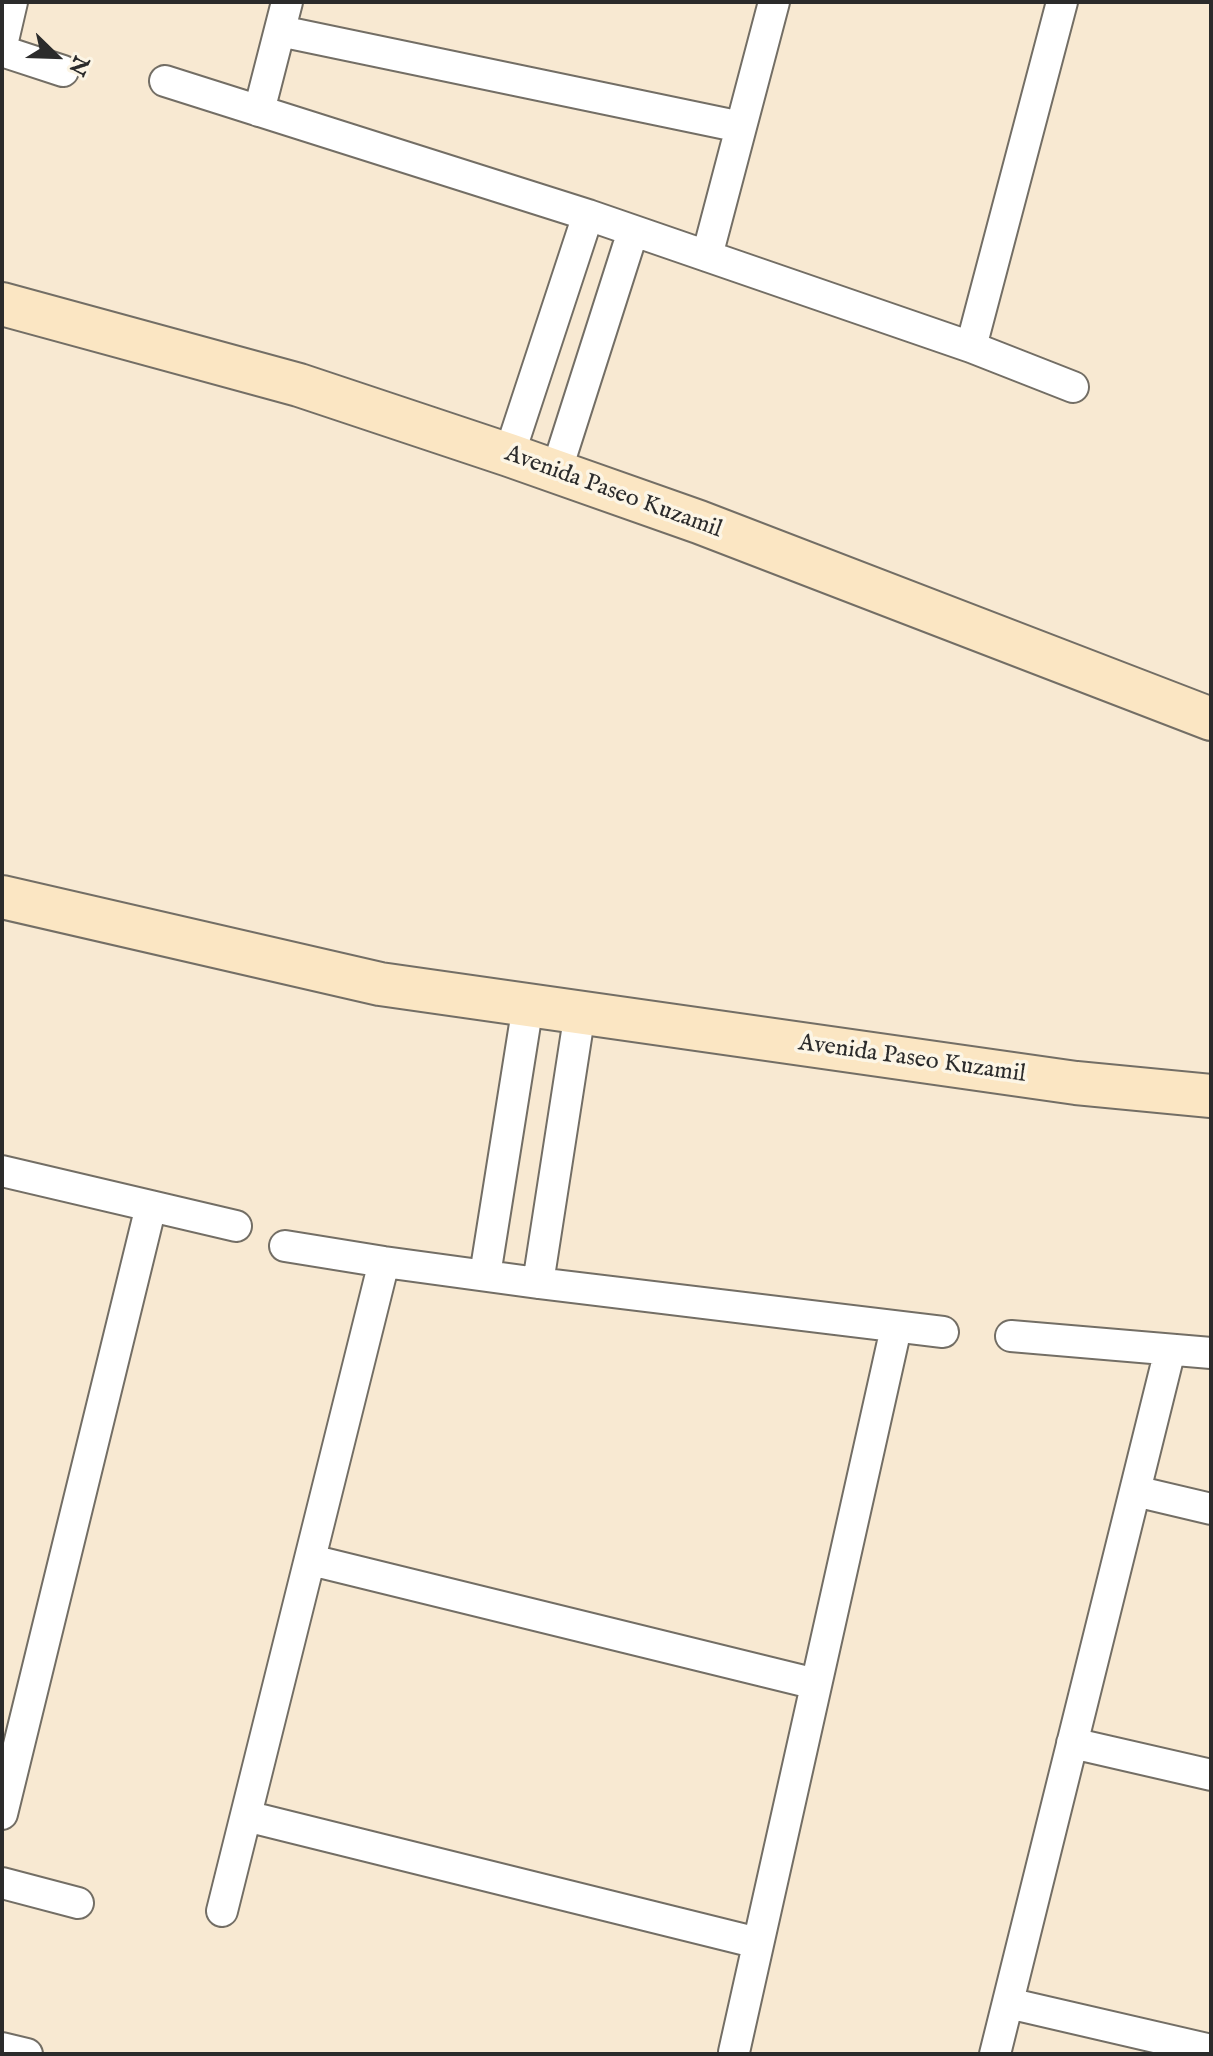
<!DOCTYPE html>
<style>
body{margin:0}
#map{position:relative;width:1213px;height:2056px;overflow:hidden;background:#f8e9d2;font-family:"IM FELL English",serif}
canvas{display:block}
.frame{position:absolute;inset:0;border:4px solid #2b2b2b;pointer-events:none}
.north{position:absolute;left:16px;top:16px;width:80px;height:80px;-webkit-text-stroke:6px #fcf5e5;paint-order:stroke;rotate:113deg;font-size:22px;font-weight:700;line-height:32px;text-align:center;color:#2b2b2b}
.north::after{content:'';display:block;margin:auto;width:28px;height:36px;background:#2b2b2b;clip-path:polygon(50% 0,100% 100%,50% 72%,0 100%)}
</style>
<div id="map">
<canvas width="1213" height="2056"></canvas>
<div class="frame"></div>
<div class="north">N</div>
</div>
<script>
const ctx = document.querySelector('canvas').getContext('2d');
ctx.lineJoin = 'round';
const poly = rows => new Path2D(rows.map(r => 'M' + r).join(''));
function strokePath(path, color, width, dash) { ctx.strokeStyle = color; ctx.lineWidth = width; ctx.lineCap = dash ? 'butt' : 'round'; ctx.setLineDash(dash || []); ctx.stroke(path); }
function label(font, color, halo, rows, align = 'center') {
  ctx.font = font + ' "IM FELL English",serif'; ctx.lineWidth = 7; ctx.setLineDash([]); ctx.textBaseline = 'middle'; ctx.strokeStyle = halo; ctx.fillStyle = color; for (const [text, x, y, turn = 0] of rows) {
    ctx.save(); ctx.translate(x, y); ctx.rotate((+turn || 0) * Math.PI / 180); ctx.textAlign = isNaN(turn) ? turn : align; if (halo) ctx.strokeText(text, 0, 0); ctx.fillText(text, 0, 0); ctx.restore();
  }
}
const street = poly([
 [280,31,741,127],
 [2,45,12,2],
 [2,51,63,71],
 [165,81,588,215,971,347,1073,387],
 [259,111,287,2],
 [707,256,774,2],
 [971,347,1062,2],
 [509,455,588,215],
 [556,472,633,231],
 [2,1171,236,1226],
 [285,1246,384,1262,538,1283,943,1332],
 [485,1275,528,1005],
 [538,1283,580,1012],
 [1011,1336,1211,1353],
 [1135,1491,1211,1509],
 [311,1560,816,1684],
 [1072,1743,1211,1775],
 [2,1814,151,1206],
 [246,1816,758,1943],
 [2,1883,78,1903],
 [222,1911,384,1262],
 [1008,2003,1211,2050],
 [2,2048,27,2054],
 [734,2052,896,1328],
 [995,2054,1170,1350]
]);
const secondary = poly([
 [2,304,299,385,509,455,699,522,1211,719],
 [2,897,380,984,1076,1083,1211,1096]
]);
strokePath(street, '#736e65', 34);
strokePath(secondary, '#736e65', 46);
strokePath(street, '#fff', 30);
strokePath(secondary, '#fbe6c3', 42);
label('24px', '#2b2b2b', '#fcf5e5', [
 ["Avenida Paseo Kuzamil",613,493,20],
 ["Avenida Paseo Kuzamil",912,1060,8]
]);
</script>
